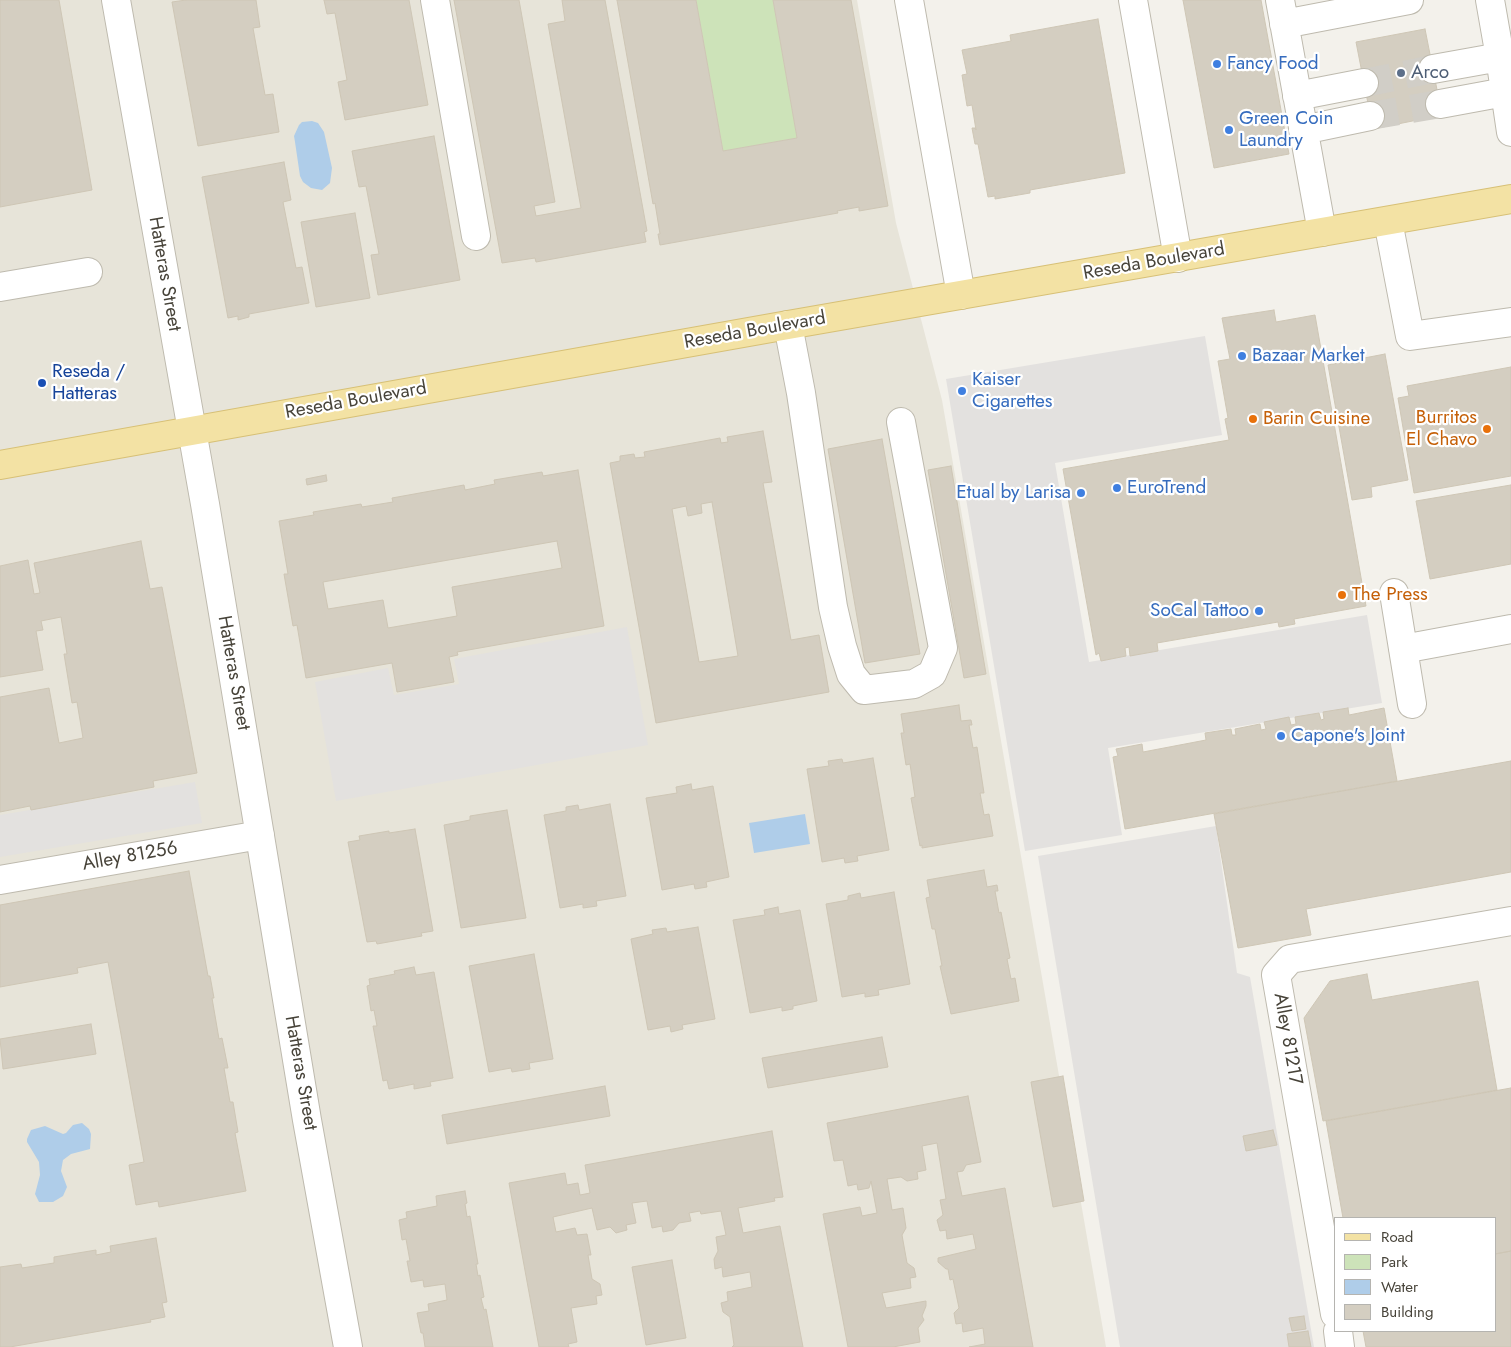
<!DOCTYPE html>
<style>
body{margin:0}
#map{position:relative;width:1511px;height:1347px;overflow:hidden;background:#f3f1eb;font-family:Jost,sans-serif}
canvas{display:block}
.legend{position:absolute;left:1334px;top:1217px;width:162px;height:115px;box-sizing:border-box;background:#fff;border:1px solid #b5b4b0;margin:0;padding:6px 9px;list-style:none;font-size:15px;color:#474339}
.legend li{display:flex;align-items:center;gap:10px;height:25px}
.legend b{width:25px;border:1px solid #b5b4b0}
</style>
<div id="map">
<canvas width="1511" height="1347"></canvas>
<ul class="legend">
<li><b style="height:6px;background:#f3e2a4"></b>Road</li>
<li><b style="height:14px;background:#cde3b9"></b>Park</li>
<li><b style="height:14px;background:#afcde9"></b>Water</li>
<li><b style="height:14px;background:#d4cec1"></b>Building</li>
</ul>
</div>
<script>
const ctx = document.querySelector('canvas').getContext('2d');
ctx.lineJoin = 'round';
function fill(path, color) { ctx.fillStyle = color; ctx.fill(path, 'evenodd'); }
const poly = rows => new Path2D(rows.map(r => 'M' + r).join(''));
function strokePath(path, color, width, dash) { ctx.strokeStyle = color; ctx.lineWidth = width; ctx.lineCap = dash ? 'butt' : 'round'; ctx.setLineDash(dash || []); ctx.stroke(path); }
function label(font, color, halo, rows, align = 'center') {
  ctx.font = font + ' Jost,sans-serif'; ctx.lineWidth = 4.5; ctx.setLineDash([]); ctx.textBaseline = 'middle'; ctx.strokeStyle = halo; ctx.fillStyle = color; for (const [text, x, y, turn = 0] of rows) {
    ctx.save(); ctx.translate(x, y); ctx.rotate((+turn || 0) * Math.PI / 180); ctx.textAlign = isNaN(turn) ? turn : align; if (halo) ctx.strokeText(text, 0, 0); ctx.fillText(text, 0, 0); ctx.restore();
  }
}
fill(poly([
 [0,0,857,0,896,223,942,400,1106,1347,0,1347]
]), '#e7e4d9');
fill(poly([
 [696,0,773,0,797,138,723,151]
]), '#cde3b9');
fill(poly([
 [1205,336,1222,435,1055,463,1089,662,1367,615,1382,703,1108,748,1122,835,1025,851,946,379],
 [627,627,648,745,336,801,315,682,388,668,394,695,459,684,454,659],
 [195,782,202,823,0,857,0,815],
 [1216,826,1237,973,1250,977,1314,1347,1120,1347,1038,856]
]), '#e3e1df');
fill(poly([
 [312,121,318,123,324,132,332,168,330,183,322,190,311,188,303,182,300,176,295,142,294,136,299,125,302,122],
 [805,814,810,844,754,853,749,823],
 [82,1123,89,1129,91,1134,90,1149,71,1154,63,1160,61,1171,67,1187,63,1196,53,1202,39,1202,35,1194,40,1175,39,1162,27,1142,27,1139,31,1130,45,1126,63,1134,66,1133,73,1125]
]), '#afcde9');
const building = poly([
 [0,0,59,0,92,190,0,207,0,0],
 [186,0,256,0,260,27,253,28,265,95,273,94,279,132,198,146,172,2,186,0],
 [324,0,409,0,428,105,345,120,338,82,347,80,335,13,327,14,324,0],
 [454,0,519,0,555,202,534,206,536,216,581,208,548,24,565,21,562,0,605,0,647,231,644,232,646,242,536,262,535,258,502,263,454,0],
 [617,0,696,0,723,151,797,138,773,0,851,0,888,206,859,211,859,207,837,211,838,213,660,245,658,234,660,234,655,203,653,204,617,0],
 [1183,0,1261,0,1289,154,1214,168,1183,0],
 [1098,19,1125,173,1030,190,1030,193,995,199,995,196,988,197,978,144,975,144,972,128,975,128,976,130,972,105,967,106,962,75,967,74,962,50,1011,41,1010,35,1098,19],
 [1425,29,1442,115,1373,129,1356,42,1425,29],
 [434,136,460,280,378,295,371,255,379,254,366,186,359,187,352,151,434,136],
 [284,162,291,200,283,202,296,268,302,267,309,303,249,314,249,317,238,320,238,316,228,318,202,177,284,162],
 [355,213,370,298,316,307,301,222,355,213],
 [1274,310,1276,322,1315,315,1366,606,1294,619,1295,624,1279,627,1278,622,1157,643,1158,651,1130,656,1129,647,1125,648,1126,656,1101,661,1099,653,1096,655,1063,469,1229,440,1225,419,1228,418,1218,361,1230,359,1222,318,1274,310],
 [1385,354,1408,480,1371,487,1372,497,1352,500,1328,365,1385,354],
 [1511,367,1511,476,1414,493,1398,398,1409,396,1407,386,1511,367],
 [763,431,772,482,763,483,791,640,819,635,829,692,656,723,610,463,620,461,620,456,634,454,635,458,645,457,644,452,720,438,721,443,728,442,727,437,763,431],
 [712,502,738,656,699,662,672,509,686,506,688,516,702,513,701,504,712,502],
 [882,439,920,654,865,663,828,449,882,439],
 [951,466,986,674,964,678,928,470,951,466],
 [578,470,604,626,457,652,458,655,449,657,454,682,397,692,392,663,306,678,297,625,293,626,284,574,288,574,279,521,314,515,313,512,361,504,362,507,393,502,392,498,464,485,465,490,495,484,494,480,542,472,543,476,578,470],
 [557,541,562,568,452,587,457,616,388,628,383,600,328,609,323,582,557,541],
 [326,475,327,481,307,485,306,479,326,475],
 [1511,485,1511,564,1430,579,1416,501,1511,485],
 [141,541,150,589,162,587,197,773,153,781,154,787,31,810,30,806,0,812,0,697,49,688,59,743,83,738,77,702,72,703,64,654,67,654,61,617,41,621,43,630,36,631,43,670,0,677,0,566,28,560,34,594,40,593,34,563,141,541],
 [959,705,961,721,971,720,972,725,969,725,973,748,977,747,984,793,980,793,984,815,989,814,993,836,922,848,922,845,920,846,911,798,915,797,910,764,906,765,901,733,904,733,901,714,959,705],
 [1348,708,1349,715,1384,708,1397,781,1125,829,1113,757,1118,756,1116,749,1142,744,1143,752,1206,740,1205,733,1231,729,1232,735,1236,735,1235,729,1260,724,1261,730,1266,729,1264,722,1289,717,1291,725,1296,724,1295,717,1319,713,1321,720,1324,719,1323,712,1348,708],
 [873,758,889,850,857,856,858,861,845,863,844,858,822,862,807,769,829,766,828,761,842,759,843,763,873,758],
 [1511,761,1511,872,1306,909,1311,935,1238,948,1214,814,1511,761],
 [691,784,692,790,713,786,729,877,706,882,707,887,695,889,694,884,662,890,646,798,677,793,676,787,691,784],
 [610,804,626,896,596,901,597,906,583,908,583,904,560,908,544,815,566,811,566,807,578,805,579,810,610,804],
 [507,810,526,918,461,928,444,825,470,820,470,816,507,810],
 [415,829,433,931,421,933,422,936,377,944,376,941,367,942,348,842,360,840,359,836,389,831,389,833,415,829],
 [984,870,987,887,997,885,998,891,995,891,999,913,1001,912,1010,958,1007,959,1011,979,1015,978,1019,1001,951,1014,940,966,942,966,935,929,932,929,926,898,930,897,927,880,984,870],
 [189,871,208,976,210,976,214,998,212,998,219,1039,222,1038,228,1068,224,1068,230,1102,233,1102,238,1132,235,1133,246,1191,159,1207,158,1201,136,1205,129,1165,144,1162,108,962,77,968,78,973,0,987,0,905,189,871],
 [894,892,910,984,878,990,879,995,865,997,865,993,842,997,826,904,848,900,848,896,860,893,861,898,894,892],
 [778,907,779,914,800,910,817,1001,793,1006,793,1009,782,1011,782,1007,750,1013,733,920,765,915,764,910,778,907],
 [698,927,715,1019,682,1025,683,1029,671,1032,670,1026,648,1030,631,939,653,934,652,930,666,928,667,932,698,927],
 [534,954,553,1059,529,1063,530,1069,512,1072,511,1068,489,1072,469,966,534,954],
 [414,967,416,975,434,972,453,1078,430,1082,431,1086,414,1089,414,1084,389,1089,387,1080,383,1081,373,1026,377,1026,374,1010,371,1011,367,986,370,985,369,979,395,974,394,971,414,967],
 [1367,974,1372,1000,1478,981,1497,1090,1323,1121,1304,1018,1330,981,1367,974],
 [91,1024,96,1054,3,1069,0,1039,91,1024],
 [882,1037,888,1067,768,1088,762,1058,882,1037],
 [1063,1076,1084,1201,1053,1207,1031,1082,1063,1076],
 [605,1086,610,1116,447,1144,442,1115,605,1086],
 [1511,1088,1511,1251,1495,1254,1495,1218,1343,1218,1326,1121,1511,1088],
 [968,1096,981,1162,966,1165,963,1171,957,1172,962,1196,1005,1188,1033,1347,969,1347,985,1344,983,1328,963,1332,962,1323,956,1324,954,1313,959,1308,953,1279,950,1280,948,1269,946,1269,938,1262,938,1258,976,1249,973,1234,947,1239,946,1230,940,1231,937,1220,943,1215,940,1200,946,1199,937,1143,922,1146,926,1170,917,1172,918,1179,907,1181,901,1177,887,1179,892,1210,903,1208,906,1228,902,1235,907,1263,914,1268,916,1277,910,1278,911,1288,882,1293,886,1308,926,1301,926,1306,922,1316,924,1320,918,1328,920,1342,893,1347,848,1347,823,1214,860,1207,862,1216,877,1213,871,1181,869,1188,858,1190,857,1184,848,1186,843,1160,834,1161,827,1123,968,1096],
 [1273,1130,1277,1145,1246,1151,1243,1136,1273,1130],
 [772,1131,783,1197,774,1198,775,1201,738,1208,743,1233,780,1226,803,1347,732,1347,734,1345,730,1317,723,1312,721,1303,728,1301,727,1292,752,1287,750,1272,723,1277,722,1267,715,1269,714,1259,718,1251,716,1237,726,1235,721,1211,701,1214,700,1211,689,1213,691,1221,679,1223,673,1230,663,1232,662,1226,652,1228,647,1201,632,1203,636,1223,626,1225,627,1230,616,1233,610,1227,597,1230,592,1208,553,1217,556,1232,575,1228,577,1235,587,1234,591,1255,588,1255,592,1279,600,1284,602,1295,596,1296,597,1304,571,1308,577,1342,568,1344,569,1347,539,1347,509,1183,565,1173,567,1185,578,1183,580,1195,590,1193,585,1165,772,1131],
 [465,1191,467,1203,465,1204,467,1217,470,1216,478,1264,476,1264,478,1276,480,1275,484,1297,481,1298,484,1310,486,1309,493,1347,425,1347,423,1333,421,1333,417,1313,429,1311,428,1304,447,1300,445,1284,424,1287,423,1280,411,1282,407,1261,410,1261,406,1239,402,1240,399,1220,407,1218,406,1212,437,1206,436,1196,465,1191],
 [156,1238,167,1302,162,1303,165,1317,150,1320,151,1322,10,1347,0,1347,0,1267,21,1264,22,1268,54,1263,54,1257,96,1250,96,1255,111,1252,110,1246,156,1238],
 [1511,1251,1511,1347,1366,1347,1363,1331,1495,1331,1495,1254,1511,1251],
 [672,1260,686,1338,646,1345,632,1267,672,1260],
 [1304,1316,1306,1329,1292,1331,1289,1318,1304,1316],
 [1308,1331,1311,1347,1289,1347,1287,1334,1308,1331]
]);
fill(building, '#d4cec1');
strokePath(building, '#cec6b5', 1);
strokePath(poly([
 [1364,83,1433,69],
 [1370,116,1440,104]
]), '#d1cec7', 28, [28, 14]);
const minor = poly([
 [116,0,205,504,307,1120,348,1347],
 [435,0,476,236],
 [909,0,961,295],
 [1133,0,1178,258],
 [1280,0,1322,232],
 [1490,0,1500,57,1511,55],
 [1284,24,1409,0],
 [1433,69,1500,57,1511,132],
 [1297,96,1364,83],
 [1440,104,1505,92],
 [1303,130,1370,116],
 [1388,221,1410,336,1511,322],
 [0,287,88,272],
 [788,325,801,393,833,607,842,646,851,674,864,690,914,684,932,674,943,648,901,422],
 [1394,593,1412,704],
 [1403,649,1511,629],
 [0,880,260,835],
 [1335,1314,1276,975,1290,959,1511,921],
 [1338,1331,1340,1347]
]);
const major = poly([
 [0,465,788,325,1511,199]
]);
strokePath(minor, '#bebaae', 30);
strokePath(major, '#d7c076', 30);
strokePath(minor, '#fff', 28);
strokePath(major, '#f3e2a4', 28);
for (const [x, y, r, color] of [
 [1217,64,5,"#3f7fe0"],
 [1401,73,5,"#5c6f8a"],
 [1229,130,5,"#3f7fe0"],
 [1242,356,5,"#3f7fe0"],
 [42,383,5,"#1a4fb4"],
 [962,391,5,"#3f7fe0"],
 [1253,419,5,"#e8710a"],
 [1487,429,5,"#e8710a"],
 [1117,488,5,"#3f7fe0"],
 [1081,493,5,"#3f7fe0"],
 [1342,595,5,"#e8710a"],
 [1259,611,5,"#3f7fe0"],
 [1281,736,5,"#3f7fe0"]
]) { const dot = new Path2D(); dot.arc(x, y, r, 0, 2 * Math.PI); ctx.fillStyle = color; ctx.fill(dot); strokePath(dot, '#fff', 2); }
label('19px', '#366cbe', '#fff', [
 ["Fancy Food",1227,64],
 ["Green Coin",1239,119],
 ["Laundry",1239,141],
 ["Bazaar Market",1252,356],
 ["Kaiser",972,380],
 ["Cigarettes",972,402],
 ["EuroTrend",1127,488],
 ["Etual by Larisa",1071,493,"right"],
 ["SoCal Tattoo",1249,611,"right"],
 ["Capone's Joint",1291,736]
], 'left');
label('19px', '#4e5e75', '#fff', [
 ["Arco",1411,73]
], 'left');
label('19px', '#474339', '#fff', [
 ["Reseda Boulevard",1154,262,-10],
 ["Hatteras Street",164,274,80],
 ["Reseda Boulevard",755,331,-10],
 ["Reseda Boulevard",356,401,-10],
 ["Hatteras Street",233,673,80],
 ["Alley 81256",130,857,-10],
 ["Alley 81217",1287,1039,80],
 ["Hatteras Street",300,1073,80]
]);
label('19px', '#164399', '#fff', [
 ["Reseda /",52,372],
 ["Hatteras",52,394]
], 'left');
label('19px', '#c56008', '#fff', [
 ["Burritos",1477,418,"right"],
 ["El Chavo",1477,440,"right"],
 ["Barin Cuisine",1263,419],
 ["The Press",1352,595]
], 'left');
</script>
